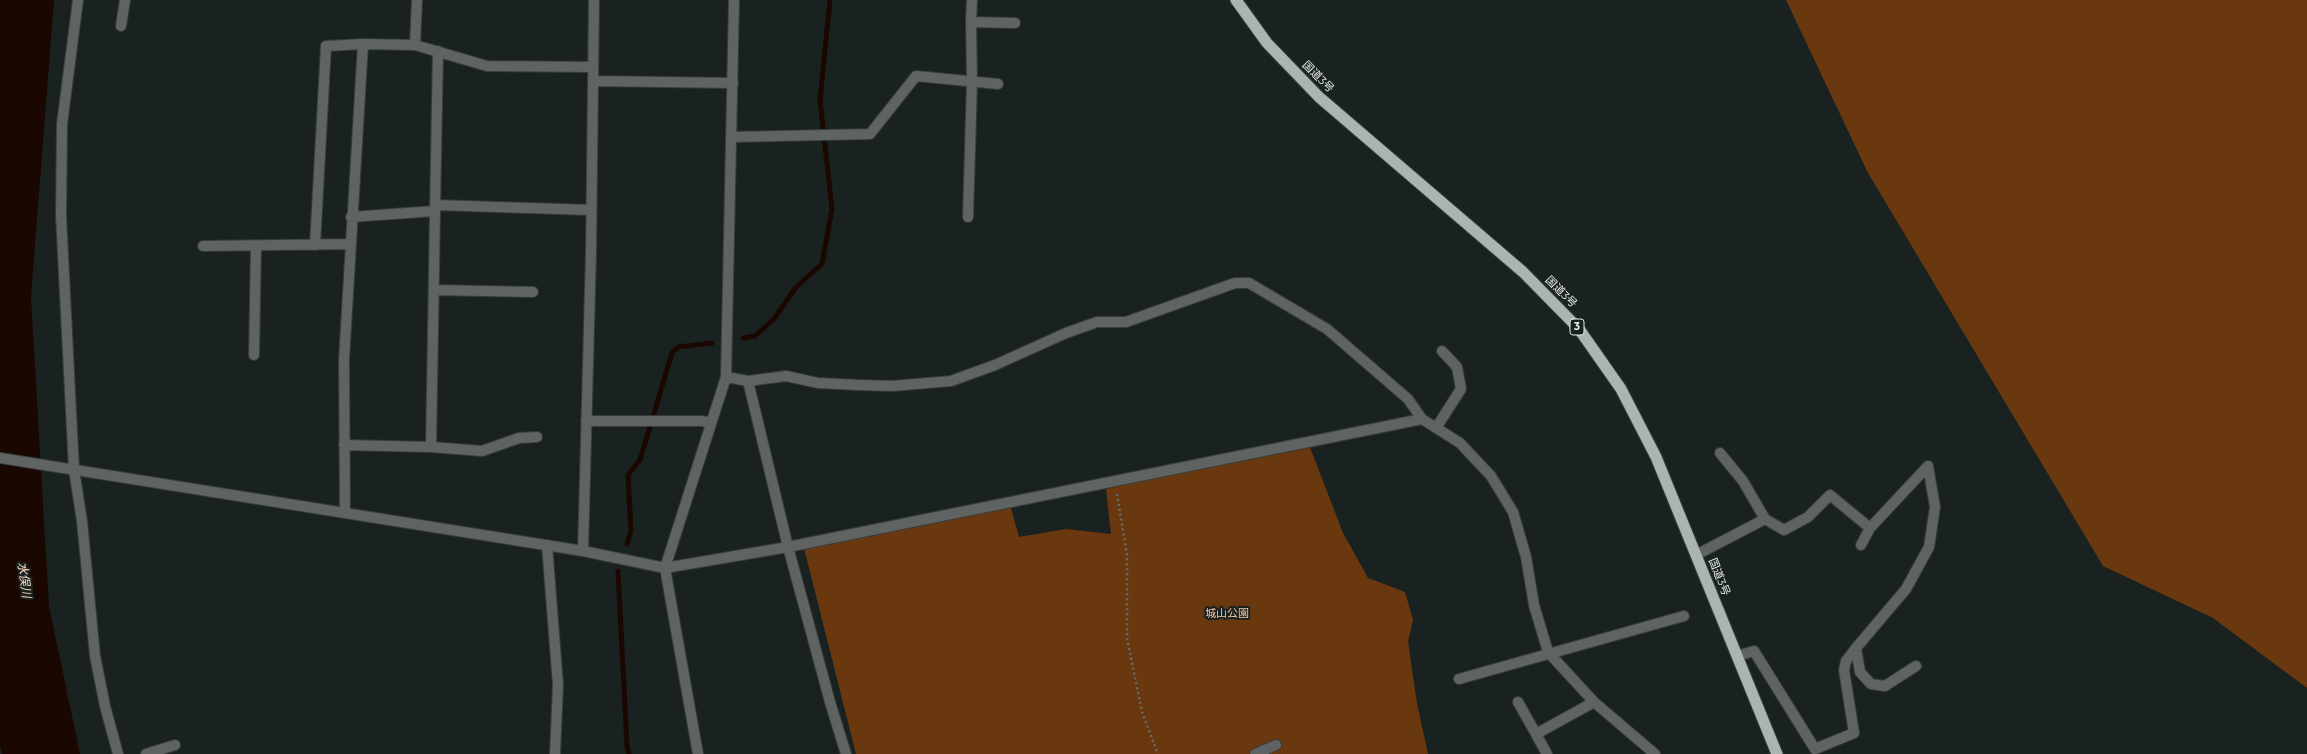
<!DOCTYPE html>
<meta charset="utf-8">
<style>
body{margin:0}
canvas{display:block;background:#1a2221}
</style>
<canvas width="2307" height="754"></canvas>
<script>
const ctx = document.querySelector('canvas').getContext('2d');
ctx.lineJoin = 'round';
function fill(path, color) { ctx.fillStyle = color; ctx.fill(path, 'evenodd'); }
const poly = rows => new Path2D(rows.map(r => 'M' + r).join(''));
function strokePath(path, color, width, dash) { ctx.strokeStyle = color; ctx.lineWidth = width; ctx.lineCap = dash ? 'butt' : 'round'; ctx.setLineDash(dash || []); ctx.stroke(path); }
function label(font, color, halo, rows, align = 'center') {
  ctx.font = font + ' Montserrat,"Noto Sans JP",sans-serif'; ctx.lineWidth = 4; ctx.setLineDash([]); ctx.textBaseline = 'middle'; ctx.strokeStyle = halo; ctx.fillStyle = color; for (const [text, x, y, turn = 0] of rows) {
    ctx.save(); ctx.translate(x, y); ctx.rotate((+turn || 0) * Math.PI / 180); ctx.textAlign = isNaN(turn) ? turn : align; if (halo) ctx.strokeText(text, 0, 0); ctx.fillText(text, 0, 0); ctx.restore();
  }
}
fill(poly([
 [1786,0,2307,0,2307,688,2213,618,2103,566,1868,173],
 [1308,442,1343,533,1368,578,1405,592,1413,620,1408,642,1417,704,1428,754,856,754,804,548,1009,501,1019,537,1066,529,1111,534,1106,489]
]), '#69380f');
fill(poly([
 [0,0,54,0,31,297,49,606,80,754,2,754,0,746]
]), '#1a0800');
strokePath(poly([
 [743,338,755,336,774,319,796,287,822,264,832,209,820,100,830,0],
 [627,544,631,531,628,475,640,460,672,353,678,347,712,343],
 [618,571,627,746,629,754]
]), '#1a0800', 5);
const minor = poly([
 [78,0,62,124,61,216,74,470,82,521,95,656,105,706,118,754],
 [971,22,972,0],
 [121,26,125,0],
 [415,45,417,0],
 [593,81,733,83],
 [732,137,870,134,916,76,998,84],
 [435,205,591,210],
 [435,211,438,51],
 [968,217,972,81,971,22,1015,23],
 [315,245,326,46,363,44],
 [203,246,350,244],
 [434,290,533,292],
 [254,355,256,246],
 [726,377,748,381,786,376,818,383,859,385,892,386,951,381,995,365,1066,333,1097,322,1126,322,1235,283,1249,283,1327,329,1408,399,1422,419,1460,443,1491,476,1513,512,1526,557,1534,605,1548,652,1594,702,1655,754],
 [748,381,788,547,830,702,846,754],
 [586,421,702,421,711,423],
 [1436,428,1461,389,1457,367,1442,351],
 [344,445,431,447,435,211,351,217],
 [431,447,482,451,519,438,537,437],
 [1720,453,1743,481,1765,519],
 [345,513,344,360,363,44,415,45,487,66,593,67],
 [1870,528,1928,466,1935,507,1929,547,1906,589,1856,648,1860,672,1871,684,1885,686,1916,666],
 [547,545,558,685,555,754],
 [583,551,591,252,594,0],
 [1696,555,1765,519,1784,530,1808,517,1830,495,1870,528,1861,545],
 [665,568,788,547,1422,419],
 [1737,656,1754,651,1815,749,1854,733,1844,670,1846,661,1856,648],
 [1459,679,1684,616],
 [1518,702,1536,734],
 [146,754,175,745],
 [1255,754,1276,745],
 [1547,754,1536,734,1594,702]
]);
const tertiary = poly([
 [0,458,583,551,665,568],
 [698,754,665,568,726,377,734,0]
]);
const trunk = poly([
 [1236,0,1267,43,1319,97,1523,272,1579,329,1621,389,1656,457,1777,754]
]);
strokePath(minor, '#373e3d', 12);
strokePath(tertiary, '#373e3d', 12);
strokePath(trunk, '#373e3d', 13);
strokePath(poly([
 [1117,494,1127,555,1127,638,1142,712,1158,754]
]), '#676d6c', 2.5, [2, 3]);
strokePath(minor, '#5f6362', 10);
strokePath(tertiary, '#5f6362', 10);
strokePath(trunk, '#aab4b2', 11);
for (const [x, y, w] of [
 [1577,327,14]
]) { const box = new Path2D(); box.roundRect(x - w / 2, y - 8, w, 16, 3); ctx.fillStyle = '#1a2221'; ctx.fill(box); strokePath(box, '#e7eceb', 1); }
label('bold 10px', '#e7eceb', null, [
 ["3",1577,327]
]);
label('11px', '#e7eceb', '#1a2221', [
 ["国道3号",1318,77,45],
 ["国道3号",1561,292,45],
 ["国道3号",1719,577,68]
]);
label('11px', '#f9c4a0', '#1a2221', [
 ["城山公園",1227,614]
]);
label('italic 12px', '#fed9c2', '#1a2221', [
 ["水俣川",24,580,82]
]);
</script>
